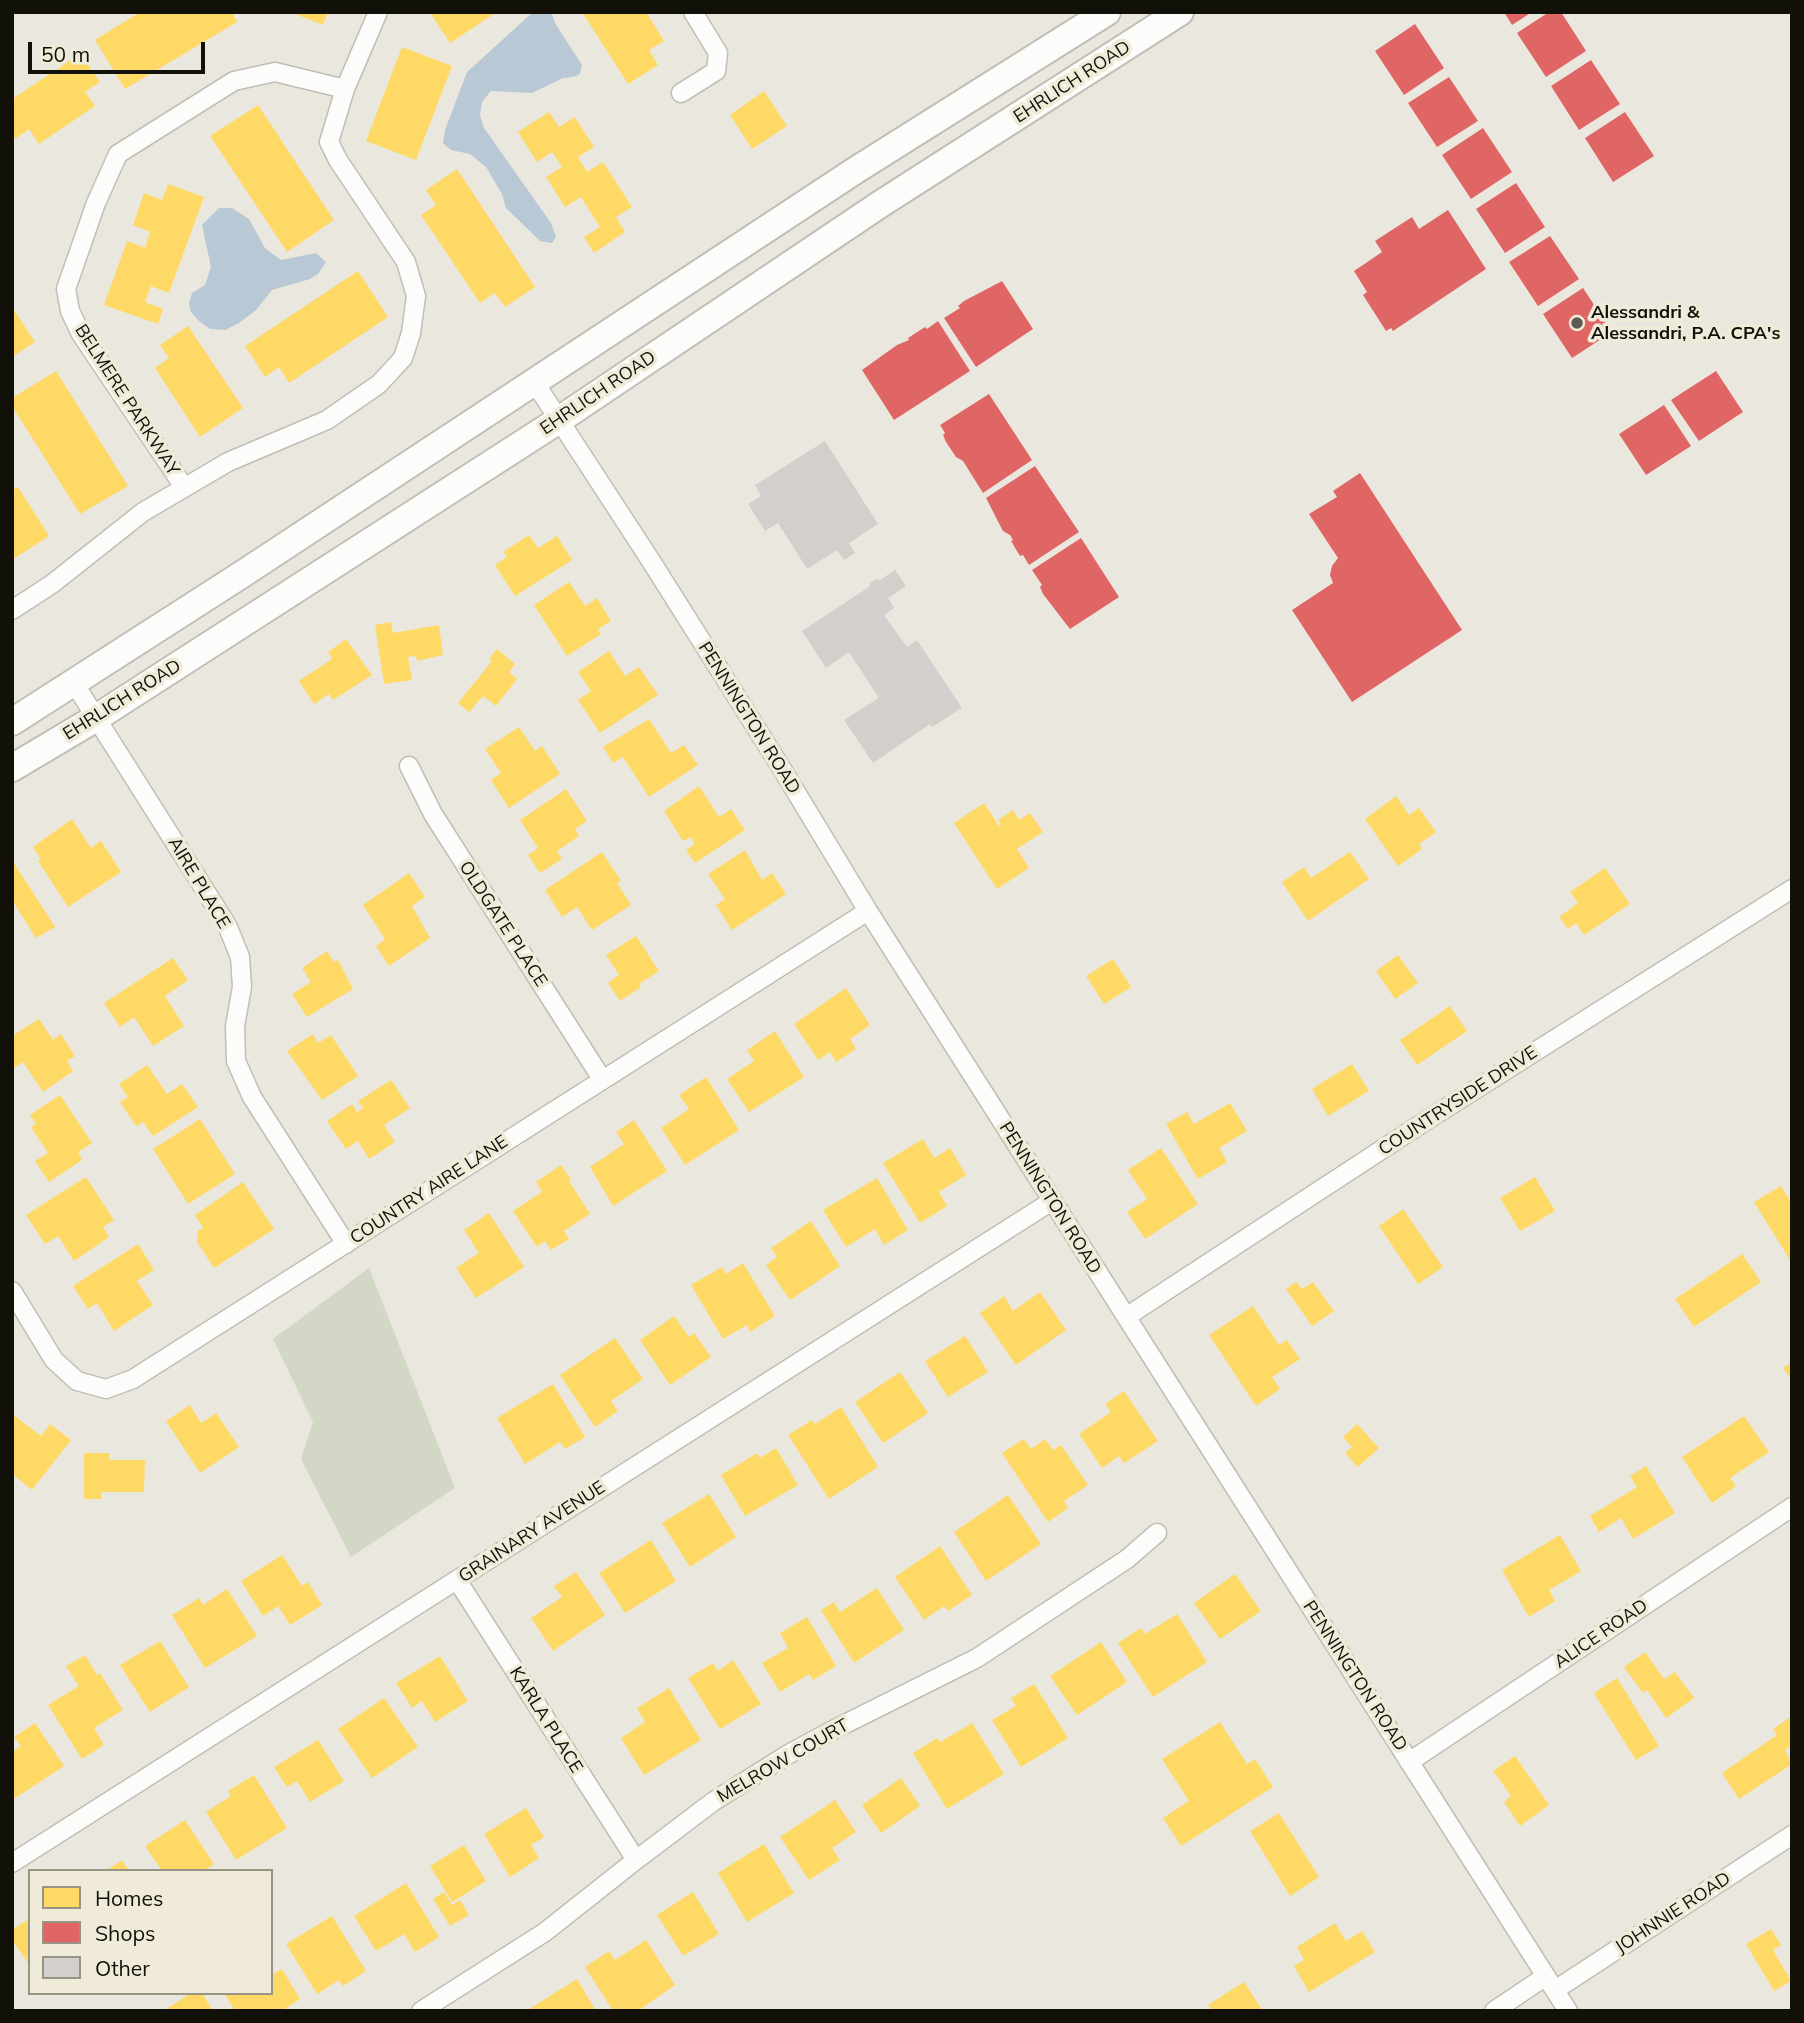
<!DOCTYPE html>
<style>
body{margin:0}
#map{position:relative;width:1804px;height:2023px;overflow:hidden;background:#eae8de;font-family:Mulish,sans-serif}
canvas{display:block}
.frame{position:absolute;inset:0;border:14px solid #111009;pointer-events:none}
.legend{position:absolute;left:28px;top:1869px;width:245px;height:126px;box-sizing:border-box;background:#f0ebd8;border:2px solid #979385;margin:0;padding:9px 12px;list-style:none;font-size:21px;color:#111009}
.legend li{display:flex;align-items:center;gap:14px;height:35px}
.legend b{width:35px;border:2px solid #979385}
.scale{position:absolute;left:28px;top:42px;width:177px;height:32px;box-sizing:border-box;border:4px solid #111009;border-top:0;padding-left:9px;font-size:21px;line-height:24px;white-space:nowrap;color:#111009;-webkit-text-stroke:5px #f0ebd8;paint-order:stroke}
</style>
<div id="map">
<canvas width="1804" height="2023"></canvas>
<div class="frame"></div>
<ul class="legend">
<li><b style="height:19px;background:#ffd966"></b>Homes</li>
<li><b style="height:19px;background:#e06666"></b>Shops</li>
<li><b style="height:19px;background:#d2cfcd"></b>Other</li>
</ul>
<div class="scale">50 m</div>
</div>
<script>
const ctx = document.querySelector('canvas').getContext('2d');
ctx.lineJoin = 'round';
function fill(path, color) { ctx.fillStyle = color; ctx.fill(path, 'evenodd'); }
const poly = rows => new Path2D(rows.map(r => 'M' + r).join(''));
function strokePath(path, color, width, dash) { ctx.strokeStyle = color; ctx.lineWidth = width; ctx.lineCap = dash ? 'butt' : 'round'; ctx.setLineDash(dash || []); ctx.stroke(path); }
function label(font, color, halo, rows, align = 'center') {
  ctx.font = font + ' Mulish,sans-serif'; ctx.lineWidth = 7; ctx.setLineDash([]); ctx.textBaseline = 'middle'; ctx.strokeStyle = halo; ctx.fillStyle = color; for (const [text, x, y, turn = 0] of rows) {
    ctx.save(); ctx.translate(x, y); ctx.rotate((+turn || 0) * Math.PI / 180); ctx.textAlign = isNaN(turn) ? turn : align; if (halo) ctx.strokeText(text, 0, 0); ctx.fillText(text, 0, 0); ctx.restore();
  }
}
fill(poly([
 [369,1268,455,1488,351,1557,301,1459,313,1422,273,1339]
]), '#d2d7c6');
fill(poly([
 [533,12,551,12,555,23,582,65,580,74,573,77,563,78,532,93,491,91,482,102,480,115,484,128,551,223,556,237,552,243,540,241,506,208,502,194,486,167,470,154,451,150,443,143,445,130,467,72],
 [219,208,232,208,249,219,265,248,281,260,316,253,326,262,318,274,310,279,272,290,256,310,239,323,225,330,210,329,199,321,191,312,189,303,192,293,205,285,211,267,202,225]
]), '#b8c8d5');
fill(poly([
 [140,12,232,12,237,22,125,89,95,40],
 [290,12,328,12,323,25],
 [434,12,497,12,450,43,431,14],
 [582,12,646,12,664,41,649,50,658,65,628,84],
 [402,47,452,66,416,160,366,141],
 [80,54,100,82,85,92,95,106,39,144,29,129,15,139,12,135,12,99],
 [764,91,787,126,752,149,730,115],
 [258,105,334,220,287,252,210,136],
 [549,112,559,127,575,117,594,147,578,157,587,172,603,162,632,207,616,217,625,232,594,253,584,237,600,227,581,197,565,207,546,177,562,167,552,152,537,162,518,132],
 [457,169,535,287,505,307,495,293,480,303,421,215,436,205,426,190],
 [168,184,204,197,169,293,151,286,145,302,163,309,158,324,104,305,127,241,145,248,150,232,133,225,144,193,162,200],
 [358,271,388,317,289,383,279,367,265,377,245,346],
 [12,307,35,342,12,357],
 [188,326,243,408,200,437,155,368,169,358,160,345],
 [56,371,128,486,80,514,12,406,12,398],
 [18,487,49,536,12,560,12,490],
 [529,535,538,548,557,536,572,560,515,596,495,565,507,557,503,552],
 [569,582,585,606,597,598,611,621,598,629,601,634,567,656,534,605],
 [391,622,393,633,439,625,443,655,417,661,416,656,408,657,412,680,384,684,375,625],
 [346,639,372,675,333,700,329,694,314,704,299,681,332,659,328,652],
 [497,649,515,664,509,672,517,679,496,706,483,696,469,712,458,703,492,661,489,659],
 [609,651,625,676,639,667,658,695,600,733,578,700,591,691,578,672],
 [649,719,671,753,684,745,698,765,649,797,623,757,613,763,603,747],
 [519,727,535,751,542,746,560,774,509,808,491,780,501,773,485,749],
 [699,786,719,817,731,809,745,830,695,863,686,850,695,844,691,837,683,841,664,811],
 [566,789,587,821,575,829,579,836,557,851,562,859,540,873,528,855,538,848,520,820],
 [1396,796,1409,815,1419,808,1436,832,1419,844,1422,849,1398,866,1365,819],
 [984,803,999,826,1001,825,998,820,1013,810,1019,820,1030,813,1043,832,1017,849,1029,868,997,889,954,823],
 [72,819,91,848,101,841,121,872,68,907,38,861,41,859,33,847],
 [745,850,762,880,772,873,786,894,732,930,716,905,725,899,708,874],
 [602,852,621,881,617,883,631,905,592,930,577,907,562,917,545,890],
 [1350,852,1369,879,1308,921,1282,882,1304,867,1311,878],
 [12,860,55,927,36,938,12,900],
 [1605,868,1630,904,1584,935,1576,923,1568,929,1559,917,1578,903,1570,892],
 [409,873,425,897,412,906,430,938,389,966,376,946,385,939,363,905],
 [636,936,659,971,639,984,641,987,620,1001,608,983,619,975,606,955],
 [327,951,334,962,338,960,353,989,307,1017,292,994,311,982,302,968],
 [1398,955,1418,983,1395,999,1376,971],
 [173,958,188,980,165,996,184,1026,153,1046,134,1017,120,1027,104,1003],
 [1113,959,1131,987,1104,1004,1086,976],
 [846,988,870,1025,850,1039,856,1049,836,1062,830,1052,818,1060,794,1024],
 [1450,1006,1467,1031,1417,1065,1400,1040],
 [39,1019,53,1040,61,1034,75,1056,67,1061,73,1071,43,1092,23,1062,12,1069,12,1036],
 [775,1031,804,1077,749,1112,727,1079,754,1061,747,1050],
 [313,1034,318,1043,331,1035,358,1076,322,1100,287,1051],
 [1352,1064,1369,1091,1328,1116,1312,1089],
 [147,1065,167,1094,182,1084,198,1107,153,1136,143,1122,136,1126,120,1102,128,1097,119,1084],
 [706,1077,739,1130,685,1165,661,1128,689,1109,679,1095],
 [391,1080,410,1108,384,1125,395,1142,369,1159,358,1141,346,1149,327,1121,352,1104,357,1112,363,1108,358,1101],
 [60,1095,92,1143,78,1152,82,1160,49,1182,35,1161,48,1153,31,1127,36,1124,30,1115],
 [1230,1103,1247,1131,1219,1148,1227,1162,1198,1179,1166,1124,1187,1112,1194,1124],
 [200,1119,235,1174,188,1204,153,1149],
 [634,1120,667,1171,613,1206,590,1167,624,1144,616,1132],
 [923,1139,934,1158,950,1148,966,1175,939,1192,947,1206,920,1223,883,1163],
 [1161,1148,1198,1204,1145,1239,1127,1212,1147,1199,1128,1170],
 [561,1165,571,1180,569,1181,590,1214,564,1231,569,1239,551,1250,545,1241,537,1247,513,1211,542,1192,536,1182],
 [86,1177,114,1220,103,1227,109,1237,74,1261,58,1236,45,1244,26,1215],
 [1535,1177,1555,1211,1520,1231,1500,1198],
 [877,1178,908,1230,884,1245,875,1229,846,1247,823,1210],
 [243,1182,274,1229,214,1268,197,1242,198,1231,203,1228,195,1215],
 [1781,1186,1792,1204,1792,1259,1790,1260,1754,1202],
 [1403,1209,1443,1267,1418,1284,1379,1226],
 [489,1213,524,1267,476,1298,456,1268,479,1253,464,1230],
 [811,1221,840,1266,790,1300,766,1265,777,1257,771,1248],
 [138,1244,154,1270,137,1281,153,1305,114,1331,97,1303,88,1309,73,1286],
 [1742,1254,1761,1282,1694,1327,1675,1299],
 [743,1263,775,1316,750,1332,747,1325,723,1339,691,1285,722,1267,726,1274],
 [1296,1282,1302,1289,1313,1282,1334,1311,1312,1326,1286,1289],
 [1040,1292,1066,1330,1016,1365,980,1313,1004,1296,1013,1311],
 [1253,1306,1279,1345,1287,1340,1300,1359,1272,1377,1280,1389,1256,1406,1209,1335],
 [674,1316,689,1337,694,1333,711,1357,670,1385,640,1340],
 [965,1336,988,1372,948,1397,925,1361],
 [615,1338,643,1379,611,1401,618,1411,595,1427,560,1375],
 [1792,1362,1792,1380,1783,1368],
 [900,1372,928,1413,883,1443,855,1402],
 [553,1384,585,1437,565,1449,560,1442,525,1464,497,1418],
 [1124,1391,1158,1441,1124,1463,1119,1456,1102,1468,1079,1434,1111,1412,1105,1404],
 [190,1405,201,1423,216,1413,239,1447,200,1473,166,1421],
 [841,1407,878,1467,829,1499,788,1435,812,1420,815,1424],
 [12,1414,41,1436,50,1424,71,1440,32,1490,12,1474],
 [1744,1416,1769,1452,1730,1478,1736,1486,1712,1503,1682,1457],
 [1357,1424,1379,1448,1358,1467,1345,1453,1352,1447,1343,1437],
 [1024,1439,1031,1449,1045,1439,1053,1450,1061,1445,1088,1485,1064,1501,1068,1508,1048,1522,1002,1453],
 [776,1448,798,1485,745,1516,721,1475,757,1453,760,1458],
 [84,1453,109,1453,109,1460,145,1460,144,1492,101,1492,101,1499,84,1499],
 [1646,1466,1675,1513,1633,1539,1621,1518,1599,1532,1590,1516,1637,1487,1630,1476],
 [709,1494,736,1537,690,1567,662,1523],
 [1008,1495,1041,1544,986,1581,954,1532],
 [1560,1535,1581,1571,1549,1590,1555,1601,1529,1617,1502,1570],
 [651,1540,676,1581,625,1613,599,1573],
 [940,1546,972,1595,948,1611,944,1606,924,1620,895,1577],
 [282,1555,302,1586,308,1582,322,1605,290,1625,278,1606,263,1616,241,1581],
 [576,1572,605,1615,553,1651,531,1618,562,1597,554,1586],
 [1235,1574,1261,1611,1220,1639,1194,1603],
 [877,1588,904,1630,854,1663,821,1610,834,1602,840,1612],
 [227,1589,257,1636,205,1668,172,1615,199,1598,203,1605],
 [1177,1614,1207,1662,1153,1697,1118,1643,1141,1628,1145,1634],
 [807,1617,836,1666,813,1680,809,1674,780,1692,762,1663,788,1648,780,1633],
 [160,1641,189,1687,150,1712,120,1665],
 [1101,1642,1127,1682,1077,1715,1050,1676],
 [1645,1652,1664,1679,1675,1672,1694,1698,1666,1718,1647,1690,1643,1693,1624,1667],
 [85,1655,97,1675,100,1673,123,1710,94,1728,104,1745,82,1759,48,1705,79,1686,66,1666],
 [440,1656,468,1701,435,1722,422,1701,412,1708,396,1683],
 [733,1660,761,1704,720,1729,688,1678,713,1663,718,1671],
 [1617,1678,1659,1746,1636,1760,1594,1693],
 [1034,1684,1068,1738,1021,1767,992,1720,1016,1706,1011,1698],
 [669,1688,701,1740,644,1775,621,1738,645,1722,637,1708],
 [384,1698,418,1747,372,1778,338,1729],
 [1792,1716,1792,1745,1785,1750,1792,1764,1739,1799,1722,1773,1777,1735,1773,1729],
 [1220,1722,1247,1764,1255,1759,1273,1787,1181,1846,1163,1818,1189,1801,1162,1759],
 [35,1723,64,1766,14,1799,12,1796,12,1752,21,1746,14,1737],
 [972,1723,1004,1774,947,1809,913,1753,937,1738,940,1742],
 [318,1740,344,1781,310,1802,297,1781,287,1787,274,1767],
 [1515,1756,1549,1805,1520,1826,1504,1802,1511,1796,1493,1771],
 [254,1775,287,1828,236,1860,206,1812,231,1796,228,1791],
 [901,1778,920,1806,881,1833,862,1805],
 [835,1800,856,1832,832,1848,840,1860,809,1880,780,1837],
 [526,1808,544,1837,531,1845,539,1858,510,1877,484,1834],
 [1279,1813,1319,1877,1290,1896,1250,1831],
 [185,1820,214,1864,204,1871,162,1871,145,1846],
 [764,1844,794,1893,747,1922,718,1873],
 [464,1845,486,1881,452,1902,430,1866],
 [122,1860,129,1871,106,1871],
 [406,1883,439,1937,415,1952,404,1934,376,1951,354,1916],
 [444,1892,452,1905,460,1900,469,1915,450,1926,433,1899],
 [693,1892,719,1934,683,1956,657,1915],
 [332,1916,366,1971,343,1986,339,1980,317,1994,286,1944],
 [30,1918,30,1966,12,1940,12,1930],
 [1335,1923,1346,1941,1362,1931,1375,1952,1309,1992,1294,1966,1304,1960,1297,1947],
 [1771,1929,1781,1945,1773,1950,1791,1981,1774,1991,1746,1944],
 [646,1940,675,1985,638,2011,613,2011,585,1967,609,1951,615,1960],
 [282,1969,300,1999,282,2011,235,2011,224,1993,271,1993,271,1975],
 [577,1979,596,2011,526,2011],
 [1244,1982,1263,2011,1212,2011,1208,2005],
 [191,1993,202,1993,213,2011,163,2011]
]), '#ffd966');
fill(poly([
 [1504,12,1532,12,1512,25],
 [1549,12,1561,12,1586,51,1546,77,1517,33],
 [1415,24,1444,68,1404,95,1375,51],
 [1591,60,1620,104,1579,130,1551,86],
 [1449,77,1478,121,1437,147,1408,103],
 [1625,112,1654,156,1613,182,1585,138],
 [1483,128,1512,172,1471,199,1442,155],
 [1516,183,1545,227,1505,253,1476,209],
 [1448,210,1486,269,1393,331,1391,328,1386,331,1363,295,1367,292,1354,271,1382,252,1375,241,1412,217,1419,229],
 [1550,236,1579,279,1538,306,1509,262],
 [1002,281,1033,329,976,367,944,318,960,308,958,306,964,301],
 [1583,288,1612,332,1572,358,1543,314],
 [938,321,970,371,894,420,862,370,897,345,909,340,908,338,925,327,927,329],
 [1716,371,1743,412,1699,441,1671,400],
 [989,394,1032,460,983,493,963,461,956,457,946,442,943,435,945,433,940,425],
 [1664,405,1691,446,1646,475,1619,434],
 [1035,466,1079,532,1029,565,1023,555,1020,556,1011,541,1013,540,1010,535,1003,531,986,498],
 [1360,473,1462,630,1352,702,1292,610,1333,583,1330,575,1332,566,1338,558,1309,514,1337,497,1333,491],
 [1081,538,1119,597,1070,629,1043,594,1040,587,1042,585,1032,570]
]), '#e06666');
fill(poly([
 [825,441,878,524,849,543,855,553,844,560,837,550,807,569,778,523,765,531,748,504,761,496,755,485],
 [895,570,906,586,888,598,894,608,884,615,907,647,917,640,962,708,932,727,930,724,873,763,844,720,879,698,849,652,826,668,802,631,869,587,870,583,877,579,880,580]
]), '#d2cfcd');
const street = poly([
 [681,93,716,71,718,53,693,12],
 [535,383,651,561,782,769,868,911,1568,2011],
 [184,487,81,334,70,311,66,289,96,203,118,154,234,81,275,72,345,89],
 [12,610,52,584,143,512,228,462,327,420,379,384,403,358,411,333,416,296,406,262,338,160,329,142,345,89,378,12],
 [74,683,227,925,240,957,242,987,235,1026,236,1061,252,1097,346,1244],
 [409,766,433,814,602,1079],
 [12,1291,54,1360,77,1381,106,1389,133,1379,868,911],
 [1126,1317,1424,1122,1792,889],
 [457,1580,636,1860],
 [1409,1762,1792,1507],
 [12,1863,1052,1201],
 [1555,1990,1792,1835],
 [421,2011,545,1932,636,1860,714,1801,787,1755,835,1729,977,1658,1127,1559,1157,1533],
 [1494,2011,1546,1976]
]);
const secondary = poly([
 [12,722,241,575,856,170,1107,12],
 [12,768,96,718,559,420,879,205,1180,12]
]);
strokePath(street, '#c0beb6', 21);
strokePath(secondary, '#c0beb6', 30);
strokePath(street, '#fcfcfa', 18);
strokePath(secondary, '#fcfcfa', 26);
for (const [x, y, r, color] of [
 [1577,323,7,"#5d5c54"]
]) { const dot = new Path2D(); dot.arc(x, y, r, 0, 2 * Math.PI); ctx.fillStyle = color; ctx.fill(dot); strokePath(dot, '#f0ebd8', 2.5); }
label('18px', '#111009', '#f0ebd8', [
 ["EHRLICH ROAD",1072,82,-33],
 ["EHRLICH ROAD",598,393,-34],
 ["BELMERE PARKWAY",127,400,57],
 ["EHRLICH ROAD",122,700,-32],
 ["PENNINGTON ROAD",749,718,58],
 ["AIRE PLACE",199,883,59],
 ["OLDGATE PLACE",503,924,57],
 ["COUNTRYSIDE DRIVE",1458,1101,-33],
 ["COUNTRY AIRE LANE",429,1190,-33],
 ["PENNINGTON ROAD",1050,1198,58],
 ["GRAINARY AVENUE",532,1532,-33],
 ["ALICE ROAD",1601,1634,-34],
 ["PENNINGTON ROAD",1355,1676,57],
 ["KARLA PLACE",546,1720,58],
 ["MELROW COURT",783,1761,-30],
 ["JOHNNIE ROAD",1673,1913,-33]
]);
label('bold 18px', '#111009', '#f0ebd8', [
 ["Alessandri &",1591,313],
 ["Alessandri, P.A. CPA's",1591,334]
], 'left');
</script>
